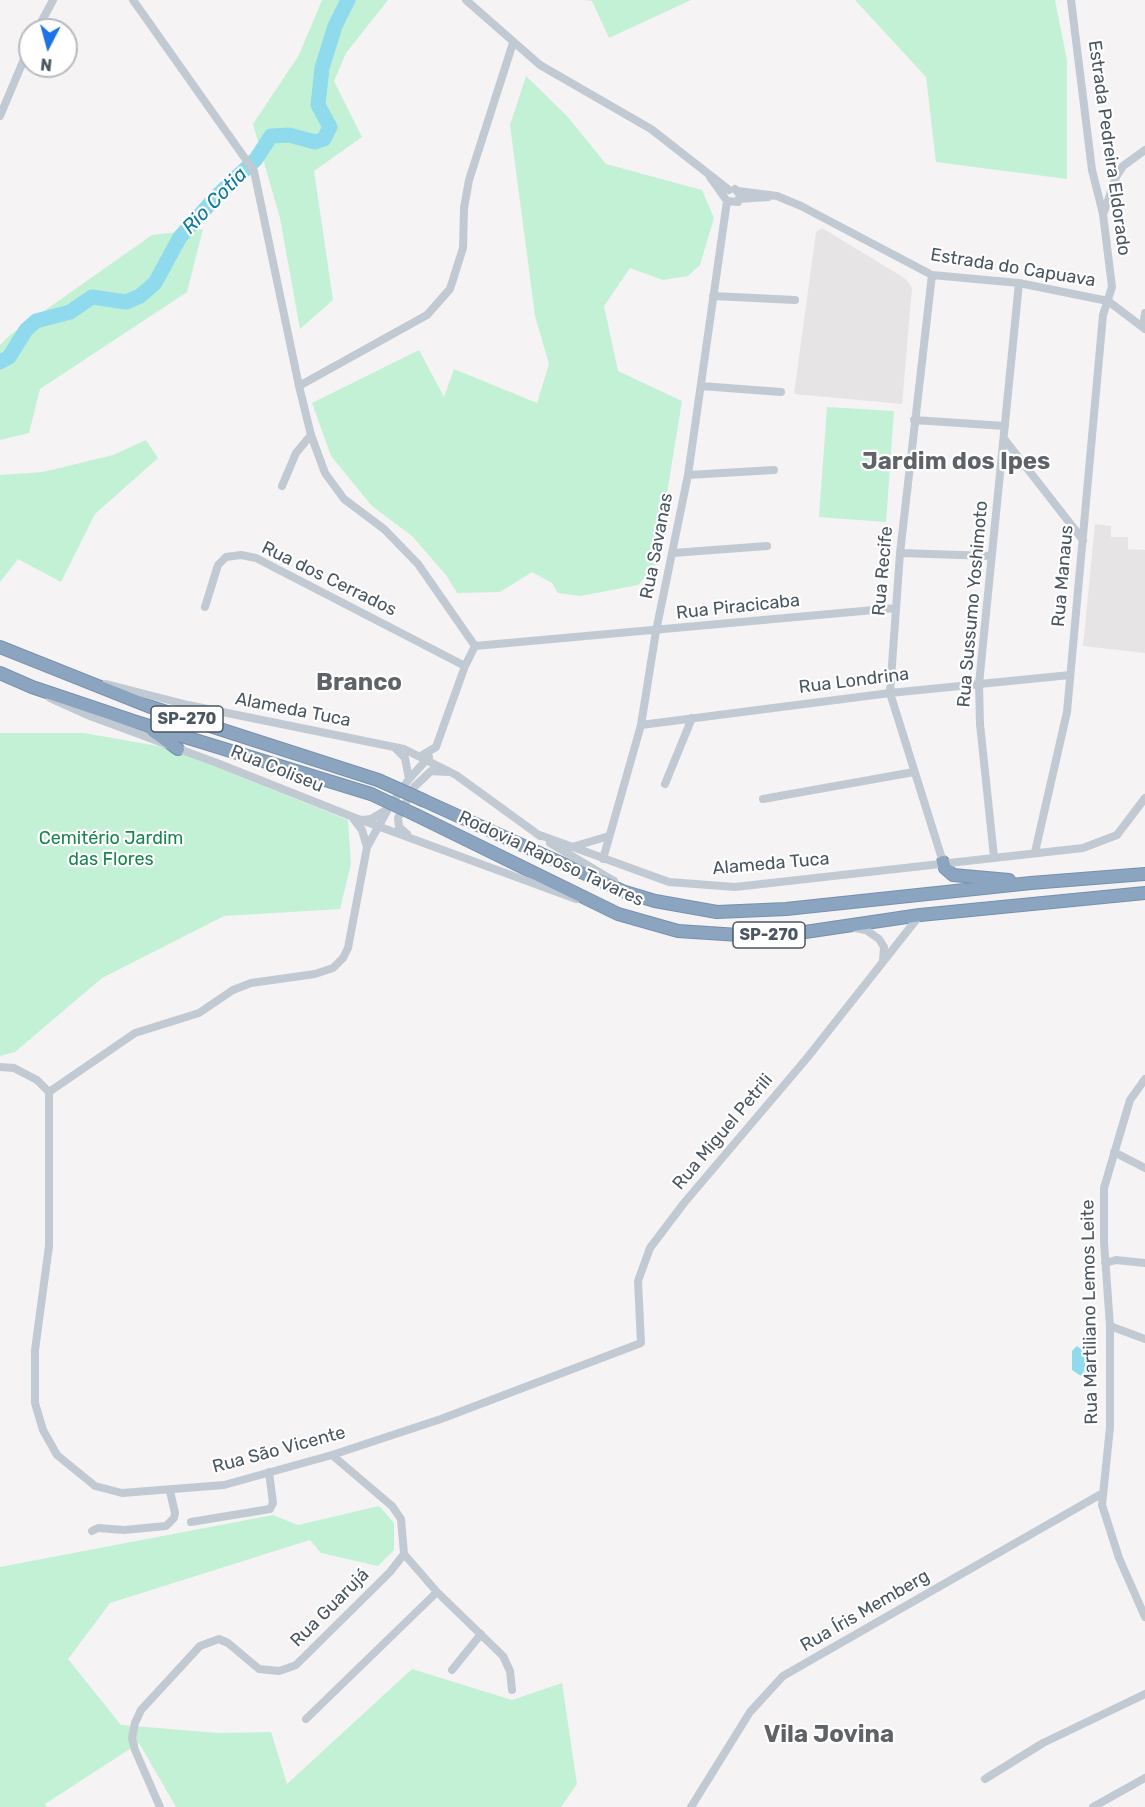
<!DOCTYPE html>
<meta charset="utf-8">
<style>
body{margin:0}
#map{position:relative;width:1145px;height:1807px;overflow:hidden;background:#f5f3f3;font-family:Rubik,sans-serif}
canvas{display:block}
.north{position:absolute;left:18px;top:18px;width:60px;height:60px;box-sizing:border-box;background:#fff;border:2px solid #b7bbc0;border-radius:50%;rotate:186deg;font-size:16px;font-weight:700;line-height:24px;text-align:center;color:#4a5661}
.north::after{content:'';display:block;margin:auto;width:21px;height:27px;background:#1a73e8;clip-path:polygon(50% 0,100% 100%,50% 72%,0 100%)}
</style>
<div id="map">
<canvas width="1145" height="1807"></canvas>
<div class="north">N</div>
</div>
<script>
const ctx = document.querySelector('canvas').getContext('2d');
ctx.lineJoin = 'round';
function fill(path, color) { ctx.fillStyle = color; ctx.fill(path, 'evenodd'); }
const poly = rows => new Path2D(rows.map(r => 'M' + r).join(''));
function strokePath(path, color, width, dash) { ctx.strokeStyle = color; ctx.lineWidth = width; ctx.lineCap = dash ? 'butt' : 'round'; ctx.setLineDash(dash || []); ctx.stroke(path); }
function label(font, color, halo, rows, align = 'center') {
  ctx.font = font + ' Rubik,sans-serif'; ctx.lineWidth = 4.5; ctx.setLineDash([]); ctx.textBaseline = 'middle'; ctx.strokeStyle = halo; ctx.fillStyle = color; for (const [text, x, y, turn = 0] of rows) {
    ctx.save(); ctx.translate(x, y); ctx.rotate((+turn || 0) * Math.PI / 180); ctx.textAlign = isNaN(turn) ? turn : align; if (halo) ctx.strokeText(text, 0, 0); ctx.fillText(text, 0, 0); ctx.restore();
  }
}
fill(poly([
 [822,228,906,279,912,288,902,404,794,394,816,232],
 [1095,524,1111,526,1111,537,1128,537,1128,549,1145,550,1145,653,1083,646]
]), '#e6e4e5');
fill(poly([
 [322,0,388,0,346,53,334,81,362,137,314,171,333,300,300,329,280,218,253,124,299,55],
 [586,0,691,0,609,38,592,1],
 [855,0,1055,0,1067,60,1067,179,936,162,926,77],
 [526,76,567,116,606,164,702,190,714,218,700,265,688,276,663,280,630,268,604,306,618,371,682,401,655,567,638,585,581,596,558,593,552,583,532,572,500,592,457,593,446,575,412,536,372,506,331,456,312,403,419,350,444,397,454,369,537,403,549,364,535,316,510,125],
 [203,229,187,292,40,389,29,433,0,440,0,345,10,335,152,235],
 [827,407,894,411,886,522,819,517],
 [146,440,158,458,95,514,61,582,18,559,0,582,0,475,43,472,113,455],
 [0,733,84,733,169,748,348,820,351,864,340,909,224,916,102,978,15,1052,0,1056],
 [379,1506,394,1523,394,1550,378,1566,321,1553,310,1540,110,1603,68,1659,121,1725,218,1733,271,1732,287,1784,412,1669,512,1700,562,1683,577,1784,561,1807,176,1807,139,1743,45,1804,46,1807,0,1807,0,1567,273,1515,298,1525]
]), '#c3f1d5');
fill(poly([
 [1077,1346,1085,1352,1085,1370,1081,1376,1072,1370,1072,1351]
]), '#90daee');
strokePath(poly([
 [0,362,9,357,26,330,36,321,70,312,92,297,126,302,140,296,155,283,180,237,217,196,256,159,271,136,289,135,315,142,324,139,330,127,318,105,322,68,335,26,348,0]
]), '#90daee', 15);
const highway = poly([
 [0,647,148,706,378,780],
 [0,673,32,687,133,721,371,794],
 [153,731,178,749],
 [425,801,625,892,655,901,717,912,786,909,1031,883,1145,874],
 [416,815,618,914,678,931,739,935,805,932,920,915,1145,893],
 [943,862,945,868,953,875,1009,880]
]);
strokePath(highway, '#7690ad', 14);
strokePath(poly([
 [133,0,254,171,299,386,311,435,325,473,344,499,384,529,418,564,475,646],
 [466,0,540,65,651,129,729,190],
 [37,30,53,0],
 [0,116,30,45],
 [738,191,777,196,801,206,932,275,1019,283,1108,301,1145,329],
 [739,199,768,197],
 [727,201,738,202,740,195,735,189],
 [1104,212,1116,177,1123,166,1145,150],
 [932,275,900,553,890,693,943,862],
 [713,296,795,300],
 [1143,327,1145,313],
 [299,386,427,315,450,289,463,248,464,208,469,180,513,43],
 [701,386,781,392],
 [914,420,1005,426],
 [1005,440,1083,540],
 [688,475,774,470],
 [282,486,296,453,311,435],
 [673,553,767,546],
 [900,553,991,556],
 [205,607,218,565,226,557,241,555,256,558,465,666],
 [475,646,896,608],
 [106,684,188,705,404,749,456,775,540,836],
 [50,698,90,716,217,763,353,817,576,899],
 [641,725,890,693,1070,675],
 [421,756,436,747,465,666,475,646],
 [409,779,429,757],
 [665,784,692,718],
 [763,799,914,772],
 [362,820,371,819,388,809,409,779,405,758,395,748],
 [407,834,399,827,398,818,414,787,431,771,447,772],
 [537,834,669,882,735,887,1083,848,1117,835,1145,798],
 [550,843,614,881],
 [367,847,387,811],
 [572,847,609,836],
 [1035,852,1067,712,1103,315,1112,287,1103,214,1092,170,1071,0],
 [994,857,980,724,979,684,1019,283],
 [603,859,641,725,656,631,688,475,727,201,710,177],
 [855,928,866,930,879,939,884,947,883,961],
 [0,1067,14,1068,37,1080,49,1092,49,1246,35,1350,35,1403,43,1430,57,1455,95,1486,122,1493,224,1485,332,1455,441,1419,641,1343,638,1281,650,1248,684,1203,807,1058,920,915],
 [1145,1079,1130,1100,1104,1188,1104,1242,1110,1326,1110,1427,1102,1505,1119,1558,1145,1617],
 [49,1092,135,1033,199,1013,233,990,251,983,315,974,333,968,343,958,348,948,367,847,362,830,353,818],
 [1114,1152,1145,1168],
 [1105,1263,1116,1260,1145,1263],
 [1110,1326,1145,1339],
 [191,1522,270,1509,273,1503,269,1472],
 [92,1531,98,1528,124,1530,166,1526,174,1518,175,1513,170,1491],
 [404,1554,437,1592,503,1656,510,1671,512,1690],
 [452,1670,481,1634],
 [306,1719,437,1592],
 [985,1779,1043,1743,1145,1694],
 [160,1807,135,1750,132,1738,135,1723,141,1710,200,1646,219,1639,228,1643,259,1669,279,1671,288,1668,296,1665,390,1572,404,1554,401,1519,392,1506,332,1455],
 [691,1807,750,1712,783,1676,1103,1493],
 [1093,1807,1145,1778]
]), '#c1cad2', 8);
strokePath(highway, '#8ba5c1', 12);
const highwayBridge = poly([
 [378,780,425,801],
 [371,794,416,815]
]);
strokePath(highwayBridge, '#7690ad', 14, []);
strokePath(highwayBridge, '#8ba5c1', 12);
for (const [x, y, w] of [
 [187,719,72],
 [769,935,72]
]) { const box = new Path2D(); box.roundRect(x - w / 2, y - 13, w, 26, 4.5); ctx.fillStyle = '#fff'; ctx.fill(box); strokePath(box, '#4a5661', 1.5); }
label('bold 16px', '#4a5661', null, [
 ["SP-270",187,719],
 ["SP-270",769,935]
]);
label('18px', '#4a5661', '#fff', [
 ["Estrada Pedreira Eldorado",1109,148,82],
 ["Estrada do Capuava",1013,268,9],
 ["Rua Savanas",657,546,-79],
 ["Rua Recife",883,571,-85],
 ["Rua Manaus",1063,576,-85],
 ["Rua dos Cerrados",329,579,26],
 ["Rua Sussumo Yoshimoto",973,604,-85],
 ["Rua Piracicaba",738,607,-6],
 ["Rua Londrina",854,681,-7],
 ["Alameda Tuca",293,710,11],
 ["Rua Coliseu",277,769,22],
 ["Rodovia Raposo Tavares",551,859,25],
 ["Alameda Tuca",771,864,-5],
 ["Rua Miguel Petrili",723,1132,-50],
 ["Rua Martiliano Lemos Leite",1090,1312,-91],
 ["Rua São Vicente",279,1450,-15],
 ["Rua Guarujá",330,1608,-45],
 ["Rua Íris Memberg",865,1611,-30]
]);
label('18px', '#17864f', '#fff', [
 ["Cemitério Jardim",111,839],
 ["das Flores",111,860]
]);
label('italic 20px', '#0c7c9b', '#fff', [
 ["Rio Cotia",215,201,-46]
]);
label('bold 24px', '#5f6368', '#fff', [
 ["Jardim dos Ipes",956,462],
 ["Branco",359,683],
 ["Vila Jovina",829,1735]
]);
</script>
